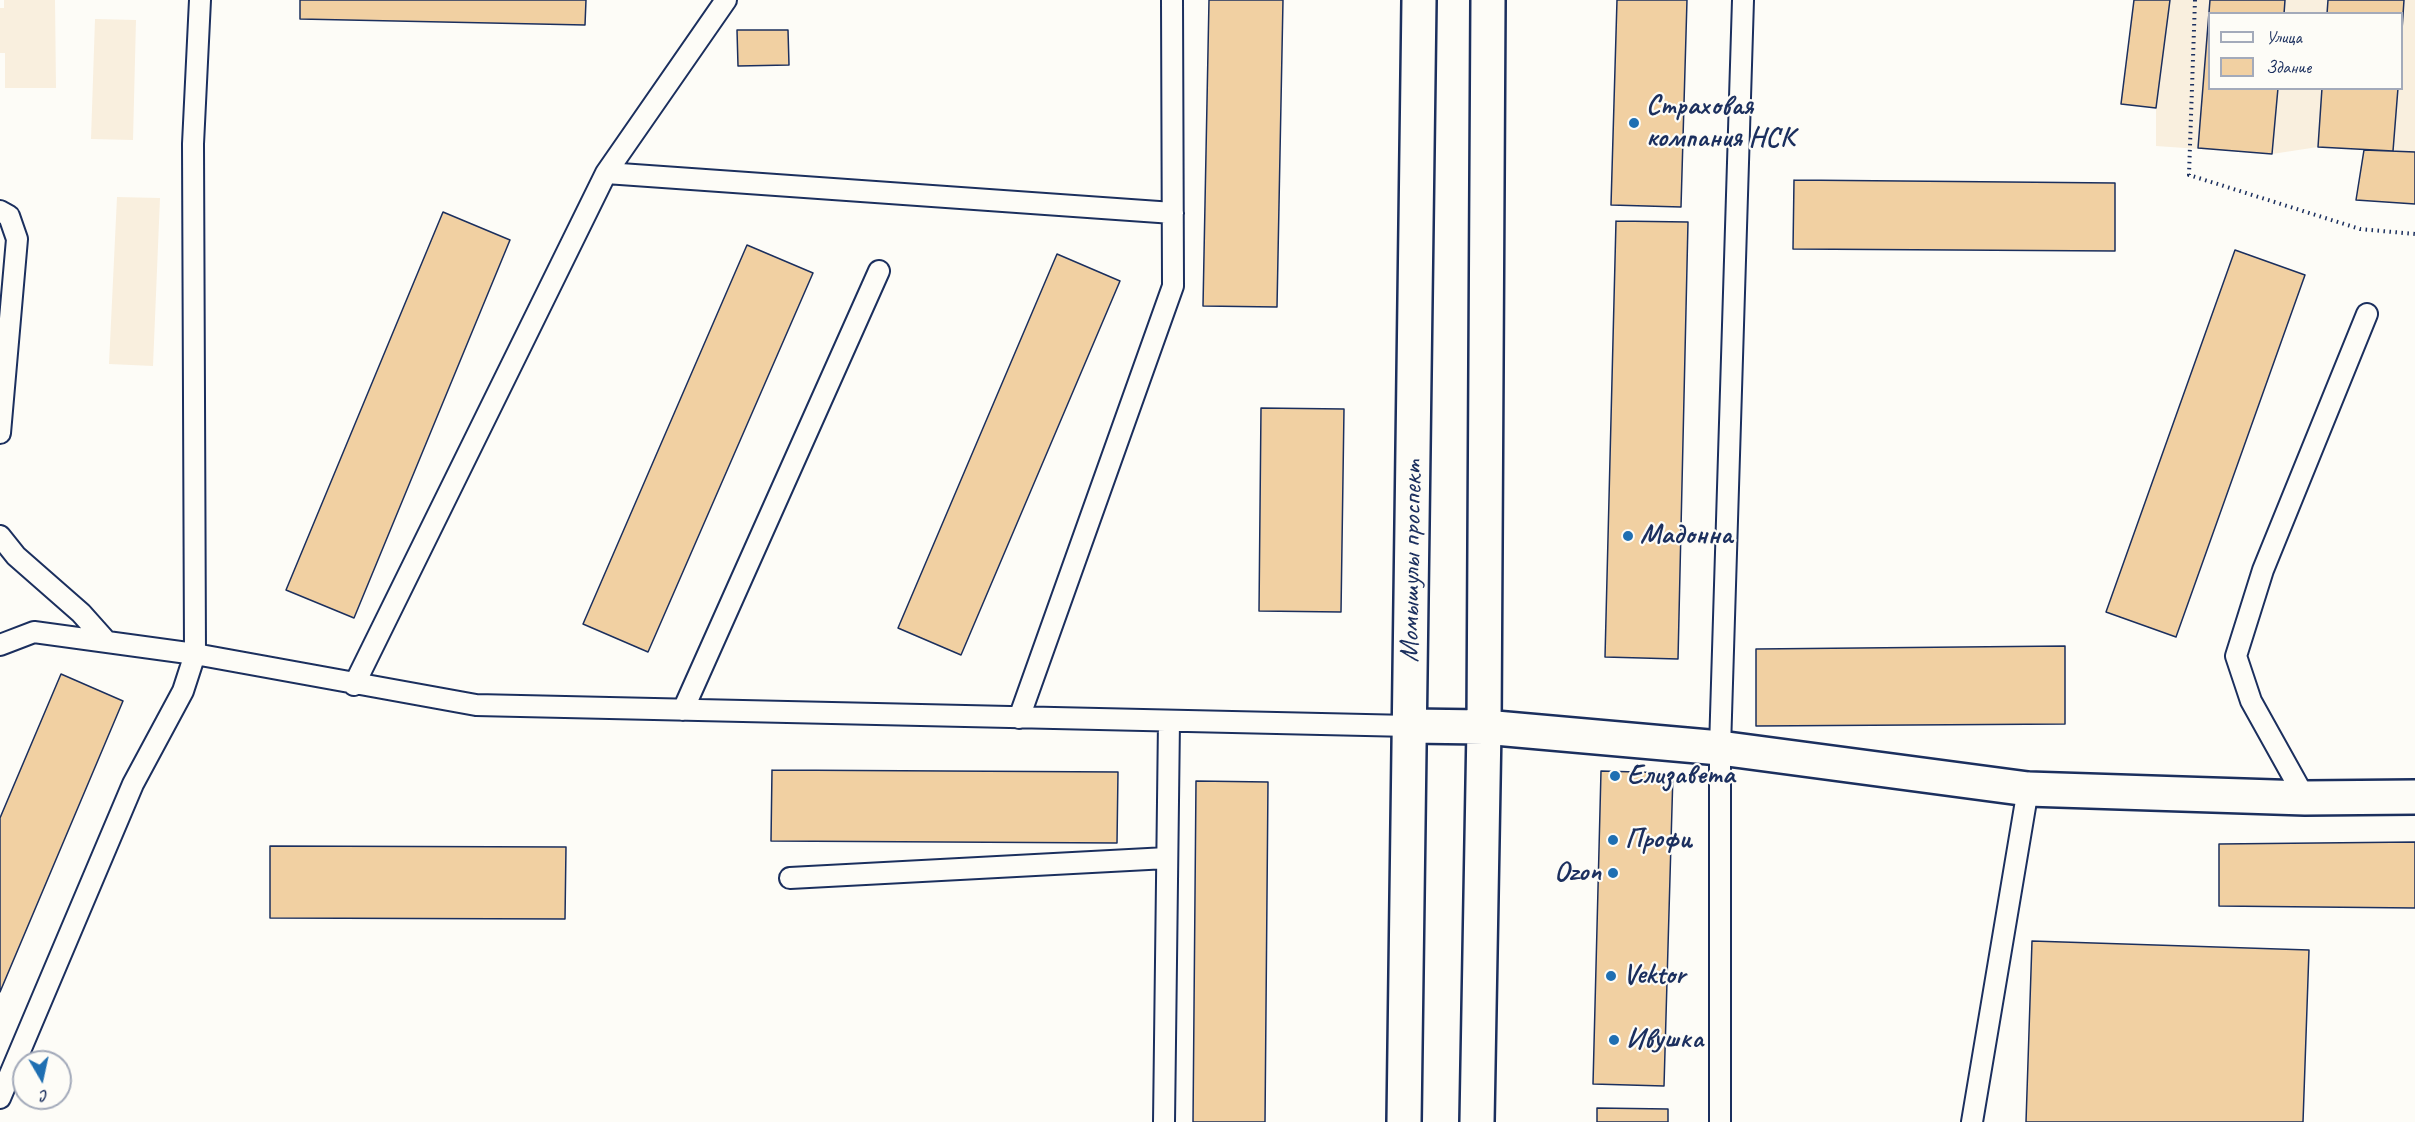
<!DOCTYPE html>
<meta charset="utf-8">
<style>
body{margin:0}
#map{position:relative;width:2415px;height:1122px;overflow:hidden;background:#fdfcf7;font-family:Caveat,sans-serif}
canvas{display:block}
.legend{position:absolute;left:2208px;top:12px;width:195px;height:78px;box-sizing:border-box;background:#fdfcf7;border:2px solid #a3aaba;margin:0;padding:8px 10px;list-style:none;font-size:18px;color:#1b2f5e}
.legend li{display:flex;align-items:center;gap:12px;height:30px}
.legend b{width:30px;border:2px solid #a3aaba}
.north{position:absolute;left:12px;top:1050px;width:60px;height:60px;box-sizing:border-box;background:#fdfcf7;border:2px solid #a3aaba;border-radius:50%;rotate:171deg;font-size:16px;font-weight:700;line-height:24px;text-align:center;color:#1b2f5e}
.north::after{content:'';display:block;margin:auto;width:21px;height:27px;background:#1f6fb2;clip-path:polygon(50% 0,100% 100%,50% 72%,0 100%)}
</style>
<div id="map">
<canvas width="2415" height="1122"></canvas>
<ul class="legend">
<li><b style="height:8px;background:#fdfcf7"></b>Улица</li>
<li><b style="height:16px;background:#f1d0a2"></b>Здание</li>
</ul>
<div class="north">С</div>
</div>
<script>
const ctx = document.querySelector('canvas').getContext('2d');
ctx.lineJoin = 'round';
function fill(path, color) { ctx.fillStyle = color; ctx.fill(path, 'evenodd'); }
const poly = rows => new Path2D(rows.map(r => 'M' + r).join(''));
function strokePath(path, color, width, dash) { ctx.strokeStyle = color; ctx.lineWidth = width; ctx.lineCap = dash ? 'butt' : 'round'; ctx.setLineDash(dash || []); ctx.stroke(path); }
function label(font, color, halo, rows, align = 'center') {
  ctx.font = font + ' Caveat,sans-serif'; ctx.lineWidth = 4.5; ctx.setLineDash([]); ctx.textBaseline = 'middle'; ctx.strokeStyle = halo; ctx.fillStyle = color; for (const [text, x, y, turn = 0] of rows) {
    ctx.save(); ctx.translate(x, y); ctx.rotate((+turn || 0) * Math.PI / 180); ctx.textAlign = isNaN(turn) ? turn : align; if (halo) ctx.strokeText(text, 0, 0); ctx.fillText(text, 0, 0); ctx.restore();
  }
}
fill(poly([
 [4,0,55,0,56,88,5,88,5,53,0,53,0,8,4,8],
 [2134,0,2415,0,2415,204,2356,200,2363,150,2318,147,2272,154,2156,146,2156,108,2121,104],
 [2210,14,2402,14,2402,88,2210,88],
 [95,19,136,20,133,140,91,139],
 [117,197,160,198,153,366,109,364]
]), '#f9efde');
const building = poly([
 [300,0,586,0,585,25,300,19,300,0],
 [1209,0,1283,0,1277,307,1203,306,1209,0],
 [1617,0,1687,0,1681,207,1611,205,1617,0],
 [2134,0,2170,0,2156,108,2121,104,2134,0],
 [2210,0,2285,0,2284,14,2210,14,2210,88,2278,88,2272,154,2198,148,2210,0],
 [2328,0,2404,0,2402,30,2402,14,2327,14,2328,0],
 [737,30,788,30,789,65,738,66,737,30],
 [2322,88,2398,88,2393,151,2318,147,2322,88],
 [2364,150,2415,152,2415,204,2356,200,2364,150],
 [1794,180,2115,183,2115,251,1793,249,1794,180],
 [443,212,510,240,354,618,286,590,443,212],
 [1616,221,1688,222,1678,659,1605,657,1616,221],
 [747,245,813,273,648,652,583,624,747,245],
 [2235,250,2305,275,2176,637,2106,612,2235,250],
 [1057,254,1120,281,961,655,898,628,1057,254],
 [1261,408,1344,409,1341,612,1259,611,1261,408],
 [2065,646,2065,724,1756,726,1756,649,2065,646],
 [61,674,123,701,0,992,0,818,61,674],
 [772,770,1118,772,1117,843,771,841,772,770],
 [1601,771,1673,773,1664,1086,1593,1084,1601,771],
 [1196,781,1268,782,1265,1122,1193,1122,1196,781],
 [2415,842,2415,908,2219,906,2219,844,2415,842],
 [270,846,566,847,565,919,270,918,270,846],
 [2032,941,2309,950,2303,1122,2026,1122,2032,941],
 [1597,1108,1668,1109,1668,1122,1597,1122,1597,1108]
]);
fill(building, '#f1d0a2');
strokePath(building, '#1b2f5e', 1.5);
const lane = poly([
 [606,173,1173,213],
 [0,211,9,216,17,239,0,433],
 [0,536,16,556,81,613,106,641],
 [0,645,34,632,195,654,193,144,200,0],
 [354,685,606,173,726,0],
 [683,710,879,271],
 [1019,718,1173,286,1172,0],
 [2305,798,2251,701,2236,656,2263,570,2367,314],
 [790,878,1167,858],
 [0,1098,133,784,183,691,195,654,476,705,1410,726],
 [1164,1122,1169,721],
 [1720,1122,1720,748,1743,0],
 [1972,1122,2028,789]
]);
const street = poly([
 [1484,727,1720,748,2028,789,2305,798,2415,797]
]);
const secondary = poly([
 [1410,726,1484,727],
 [1404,1122,1419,0],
 [1477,1122,1484,727,1488,0]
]);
strokePath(lane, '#1b2f5e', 24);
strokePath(street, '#1b2f5e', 38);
strokePath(secondary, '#1b2f5e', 38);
strokePath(poly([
 [2195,0,2189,175,2360,229,2415,234]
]), '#1b2f5e', 4, [1.5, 4.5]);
strokePath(lane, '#fdfcf7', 20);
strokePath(street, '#fdfcf7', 33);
strokePath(secondary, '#fdfcf7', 33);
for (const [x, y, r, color] of [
 [1634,123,6,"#1f6fb2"],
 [1628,536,6,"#1f6fb2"],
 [1615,776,6,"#1f6fb2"],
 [1613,840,6,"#1f6fb2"],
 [1613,873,6,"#1f6fb2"],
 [1611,976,6,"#1f6fb2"],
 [1614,1040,6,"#1f6fb2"]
]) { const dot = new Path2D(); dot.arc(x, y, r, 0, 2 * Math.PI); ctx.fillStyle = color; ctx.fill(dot); strokePath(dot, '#fdfcf7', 2); }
label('bold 28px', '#1b2f5e', '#fdfcf7', [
 ["Страховая",1646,107],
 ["компания НСК",1646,139],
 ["Мадонна",1640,536],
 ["Елизавета",1627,776],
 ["Профи",1625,840],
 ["Ozon",1601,873,"right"],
 ["Vektor",1623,976],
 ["Ивушка",1626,1040]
], 'left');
label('28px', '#1b2f5e', '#fdfcf7', [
 ["Момышулы проспект",1412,561,-89]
]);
</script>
